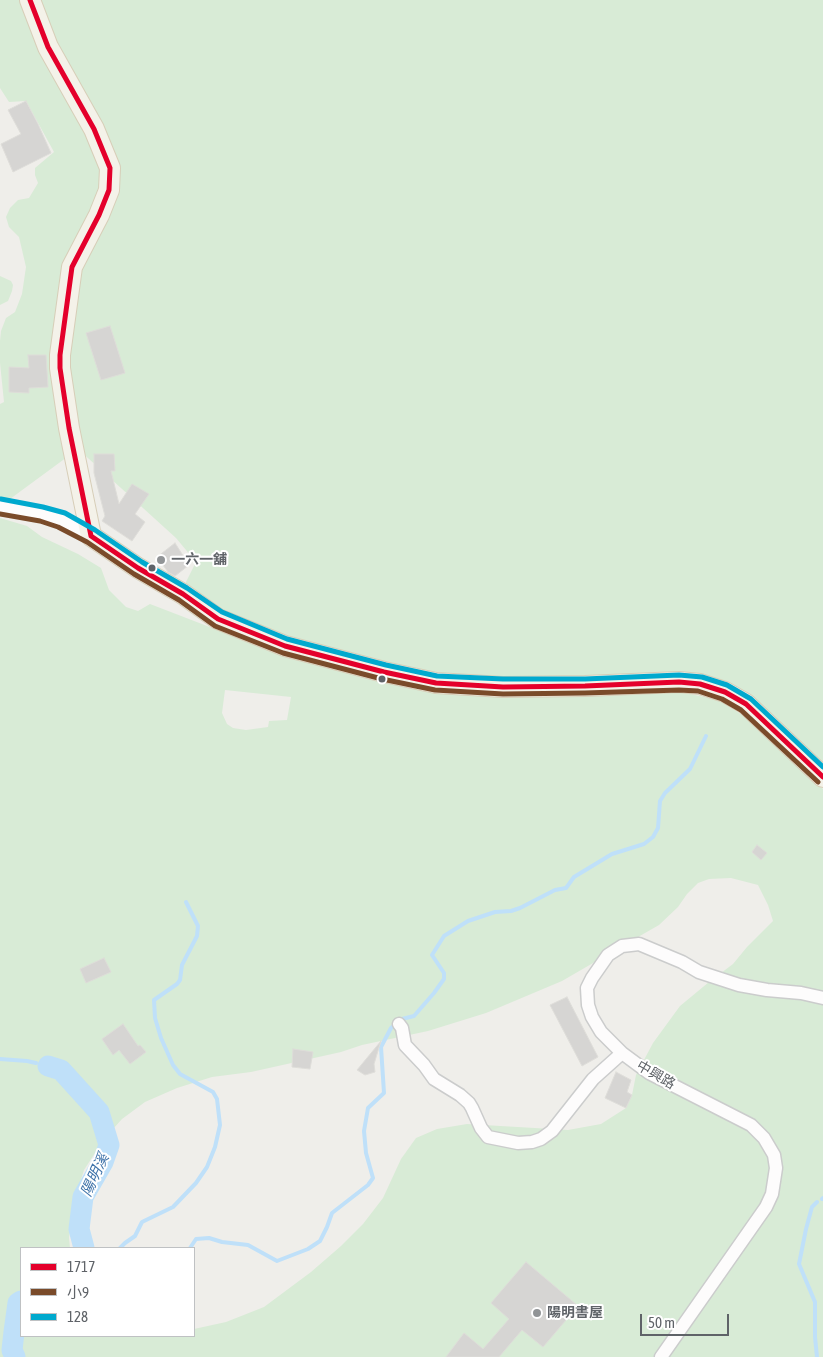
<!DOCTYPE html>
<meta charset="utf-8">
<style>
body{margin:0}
#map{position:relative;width:823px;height:1357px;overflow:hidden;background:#efeeea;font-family:"Asap Condensed","Noto Sans TC",sans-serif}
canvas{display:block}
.legend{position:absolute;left:20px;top:1247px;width:175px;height:90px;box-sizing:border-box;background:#fff;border:1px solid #bfc1c3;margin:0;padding:6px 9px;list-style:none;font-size:15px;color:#5f6368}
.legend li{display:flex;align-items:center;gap:10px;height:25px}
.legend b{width:25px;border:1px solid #bfc1c3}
.scale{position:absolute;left:640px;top:1314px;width:89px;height:22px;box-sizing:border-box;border:2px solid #5f6368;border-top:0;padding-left:6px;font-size:15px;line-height:18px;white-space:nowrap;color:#5f6368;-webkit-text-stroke:4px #fff;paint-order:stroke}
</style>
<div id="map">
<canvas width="823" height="1357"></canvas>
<ul class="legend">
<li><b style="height:6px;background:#e4002b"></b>1717</li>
<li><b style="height:6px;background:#7a4b2a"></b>小9</li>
<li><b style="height:6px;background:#00a9ce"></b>128</li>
</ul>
<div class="scale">50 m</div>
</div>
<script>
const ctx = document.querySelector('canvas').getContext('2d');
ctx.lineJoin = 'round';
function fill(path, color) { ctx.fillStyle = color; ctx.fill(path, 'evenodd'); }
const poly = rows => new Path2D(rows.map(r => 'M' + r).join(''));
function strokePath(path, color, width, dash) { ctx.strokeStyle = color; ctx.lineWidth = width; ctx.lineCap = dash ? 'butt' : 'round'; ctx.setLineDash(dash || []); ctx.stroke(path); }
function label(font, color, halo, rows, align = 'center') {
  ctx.font = font + ' "Asap Condensed","Noto Sans TC",sans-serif'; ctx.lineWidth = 4; ctx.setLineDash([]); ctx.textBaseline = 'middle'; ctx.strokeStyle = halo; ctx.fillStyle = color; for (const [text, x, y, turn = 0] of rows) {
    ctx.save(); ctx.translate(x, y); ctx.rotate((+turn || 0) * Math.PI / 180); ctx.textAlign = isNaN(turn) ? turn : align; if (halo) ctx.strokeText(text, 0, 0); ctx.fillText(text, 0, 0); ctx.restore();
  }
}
fill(poly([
 [0,0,823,0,823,769,738,691,585,680,439,676,310,647,239,621,186,589,186,582,196,562,176,538,78,449,10,499,0,499,0,404,4,402,0,363,0,341,1,331,6,318,15,312,22,294,26,267,19,237,9,227,6,217,10,208,18,200,29,198,38,183,35,175,35,168,54,152,26,101,9,102,0,88],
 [0,276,11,281,13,285,12,291,8,301,0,305],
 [0,518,27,526,42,537,78,554,101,568,109,590,126,607,138,611,150,604,259,646,292,656,501,696,582,696,668,689,722,701,746,718,767,735,823,789,823,1357,0,1357],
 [225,690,291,697,287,720,269,721,268,727,246,730,233,728,227,724,222,713],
 [731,878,758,885,768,905,773,921,747,947,733,964,709,982,680,1006,653,1043,636,1075,632,1095,626,1108,601,1124,568,1130,467,1124,437,1129,416,1138,401,1159,383,1198,363,1224,341,1246,311,1272,264,1307,226,1322,194,1329,194,1336,21,1336,21,1248,70,1248,69,1238,73,1205,84,1170,104,1139,122,1119,145,1102,177,1088,212,1077,251,1072,341,1052,362,1045,428,1031,486,1013,562,981,638,937,659,925,678,907,687,894,698,883,709,879]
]), '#d8ebd6');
strokePath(poly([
 [0,1059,27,1061,36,1063],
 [822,1199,823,1198],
 [120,1248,125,1243,135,1236,142,1222,173,1207,196,1183,207,1167,215,1147,220,1125,217,1099,213,1092,180,1074,173,1065,161,1038,155,1018,154,1000,177,984,180,980,182,965,197,936,198,926,186,902],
 [190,1248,196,1239,209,1238,222,1242,248,1245,277,1261,308,1249,320,1241,327,1227,332,1213,368,1185,373,1178,366,1153,364,1131,368,1108,384,1093,381,1047,391,1028,402,1019,414,1016,434,993,444,979,444,973,432,955,444,936,468,921,495,912,511,911,520,908,555,890,566,888,574,877,612,854,644,844,653,837,658,828,660,801,665,793,690,769,706,736],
 [817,1357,815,1337,815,1302,799,1264,806,1229,812,1207,817,1202]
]), '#bfe0f9', 4);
strokePath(poly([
 [48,1066,61,1070,99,1112,109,1145,103,1162,83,1197,79,1229,84,1248],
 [15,1357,12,1350,14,1332,18,1303,21,1301]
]), '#bfe0f9', 21);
const building = poly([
 [26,101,38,124,51,153,13,172,1,144,21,134,8,110,26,101],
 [110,326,125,373,101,380,86,333,110,326],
 [28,355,46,355,48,387,29,388,29,393,9,392,9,367,29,368,28,355],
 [94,454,114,454,115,471,111,471,119,504,132,484,149,494,135,514,145,522,132,541,102,521,105,516,94,473,94,454],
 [175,543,189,565,175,576,168,572,157,557,175,543],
 [757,845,767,853,761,860,752,852,757,845],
 [104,958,111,972,86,983,80,969,104,958],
 [567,997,598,1057,582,1066,550,1005,567,997],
 [123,1024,138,1046,140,1045,146,1052,130,1064,119,1050,113,1055,102,1039,123,1024],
 [381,1041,374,1064,375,1072,365,1075,357,1070,381,1041],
 [293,1049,313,1052,310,1069,292,1067,293,1049],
 [616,1072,631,1080,627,1092,632,1095,626,1108,605,1098,616,1072],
 [526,1262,578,1306,543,1347,522,1330,499,1357,446,1357,464,1333,483,1349,509,1319,491,1303,526,1262]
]);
fill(building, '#d6d5d3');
strokePath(building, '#deddd9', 1);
const street = poly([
 [0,506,42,514,61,520,91,536],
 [399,1024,402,1028,405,1045,424,1065,434,1079,460,1095,469,1103,472,1108,481,1128,488,1137,518,1143,532,1142,541,1139,552,1131,593,1079,622,1053],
 [661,1357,766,1207,772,1194,776,1168,774,1155,764,1138,751,1125,649,1073,622,1053,601,1032,592,1017,588,1005,587,988,592,978,608,955,622,946,639,944,682,962,699,972,739,985,767,990,801,993,823,998]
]);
const primary = poly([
 [30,0,48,47,94,129,110,168,109,190,99,215,72,267,60,355,60,368,69,428,91,536,138,568,183,594,218,619,285,646,384,672,436,683,503,687,585,686,679,682,700,684,725,692,746,704,823,777]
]);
strokePath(street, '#cbcccc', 15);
strokePath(primary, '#d7ceb8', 22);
strokePath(street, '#fdfcfc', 12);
strokePath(primary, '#f4f2e9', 20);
strokePath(poly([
 [30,0,48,47,94,129,110,168,109,190,99,215,72,267,60,355,60,368,69,428,91,536,138,568,183,594,218,619,285,646,384,672,436,683,503,687,585,686,679,682,700,684,725,692,746,704,823,777]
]), '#e4002b', 5);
strokePath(poly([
 [0,514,40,521,58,527,87,542,134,574,179,600,215,626,283,653,382,679,435,690,503,694,585,693,679,690,698,691,722,699,741,710,818,782]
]), '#7a4b2a', 5);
strokePath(poly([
 [1,499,43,507,65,513,95,530,142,562,187,588,222,612,287,639,386,665,437,676,503,679,585,679,679,675,702,677,727,685,751,699,823,767]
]), '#00a9ce', 5);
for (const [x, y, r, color] of [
 [161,560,5,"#919496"],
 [152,568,4.5,"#5f6368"],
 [382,679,4.5,"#5f6368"],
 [537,1313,5,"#919496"]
]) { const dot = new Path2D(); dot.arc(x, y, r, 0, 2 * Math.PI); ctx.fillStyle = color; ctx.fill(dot); strokePath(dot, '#fff', 2); }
label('bold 14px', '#5f6368', '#fff', [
 ["一六一舖",171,560],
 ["陽明書屋",547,1313]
], 'left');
label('14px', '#5f6368', '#fff', [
 ["中興路",656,1075,30]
]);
label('italic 15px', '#4174aa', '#fff', [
 ["陽明溪",95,1175,-65]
]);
</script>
